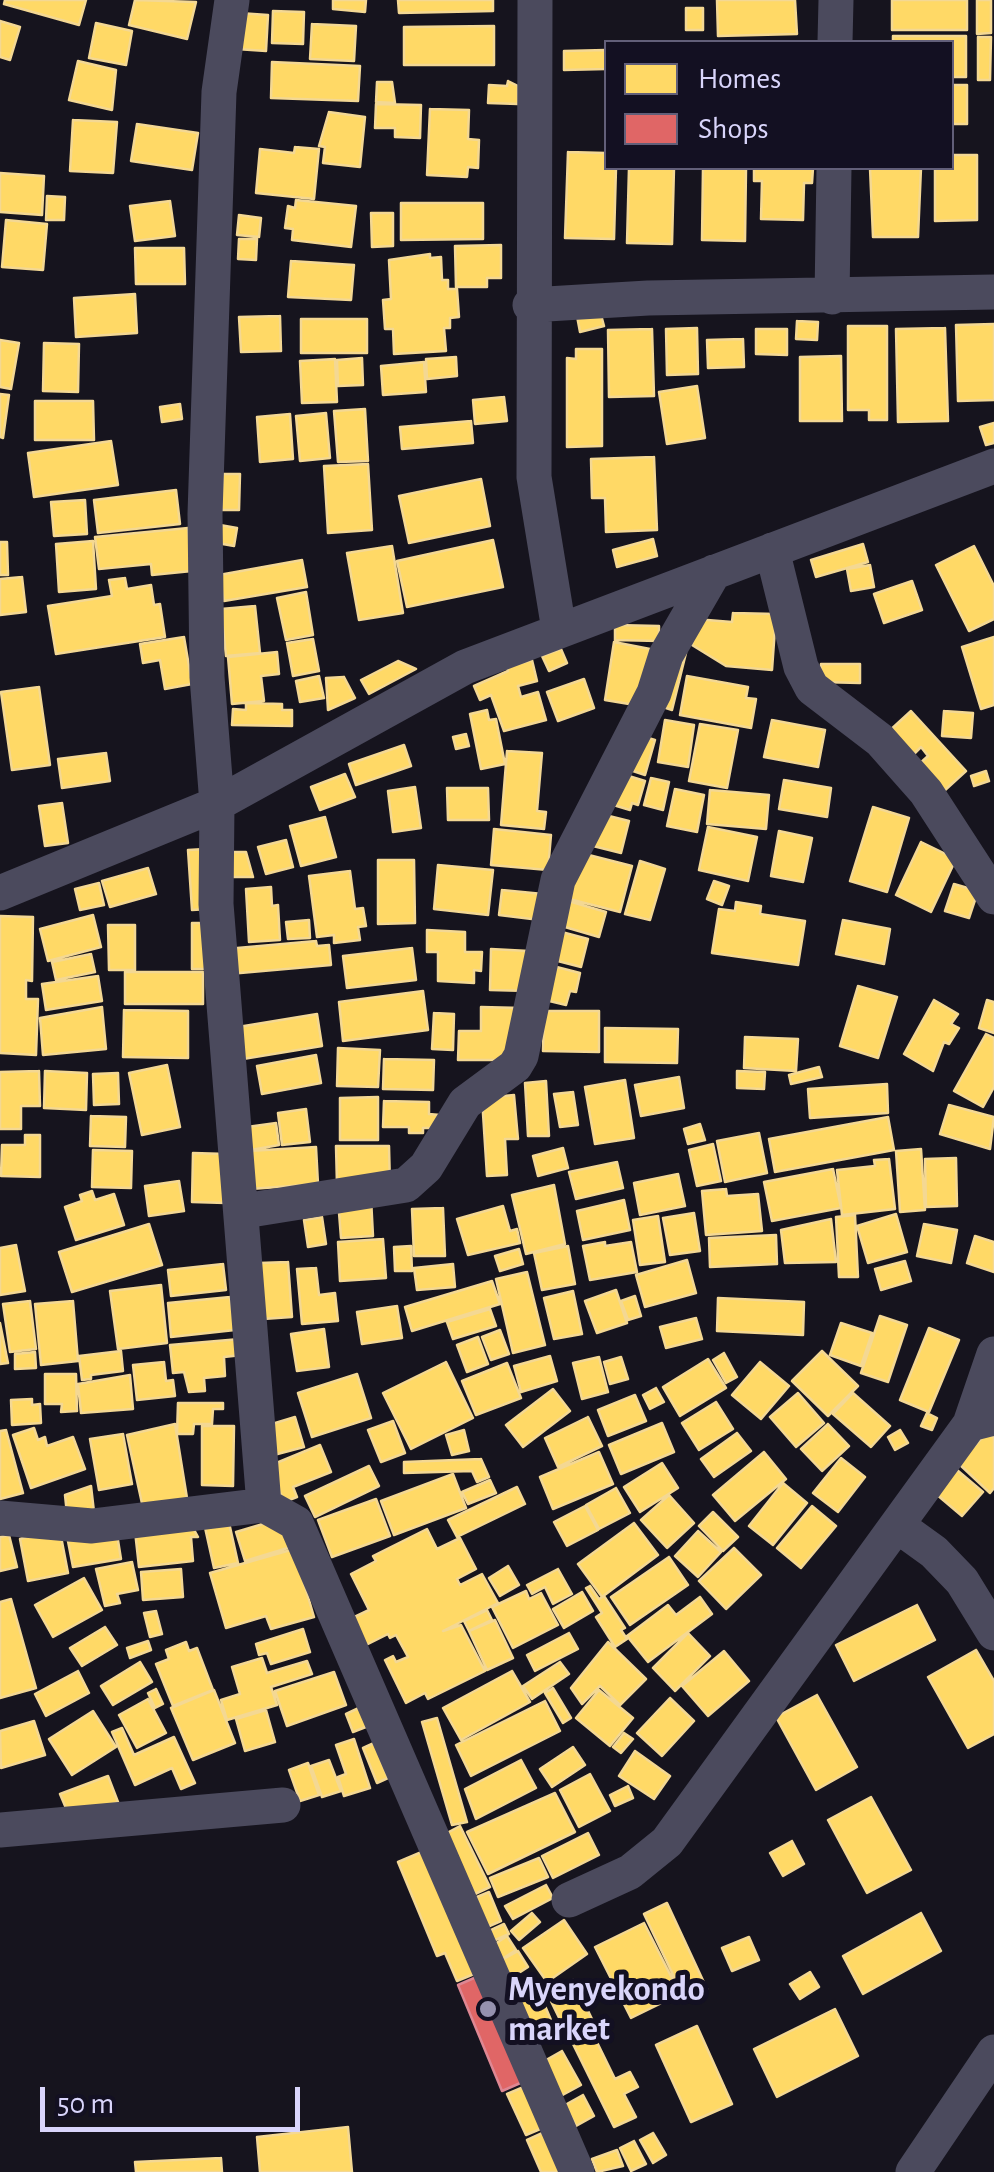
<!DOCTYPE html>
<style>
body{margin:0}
#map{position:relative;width:994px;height:2172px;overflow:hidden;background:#16141e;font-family:"Alegreya Sans",sans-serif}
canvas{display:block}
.legend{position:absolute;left:604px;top:40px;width:350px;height:130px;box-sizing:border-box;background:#131022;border:2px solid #625f79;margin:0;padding:12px 18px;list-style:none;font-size:30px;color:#d9d5fb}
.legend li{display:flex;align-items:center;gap:20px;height:50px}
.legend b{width:50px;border:2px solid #625f79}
.scale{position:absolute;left:40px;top:2087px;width:260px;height:45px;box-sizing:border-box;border:5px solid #d9d5fb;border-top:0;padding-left:12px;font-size:30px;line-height:35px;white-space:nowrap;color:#d9d5fb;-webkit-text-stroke:8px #131022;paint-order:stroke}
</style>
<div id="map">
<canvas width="994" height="2172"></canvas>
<ul class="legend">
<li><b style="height:28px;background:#ffd966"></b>Homes</li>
<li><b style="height:28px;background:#e06666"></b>Shops</li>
</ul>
<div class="scale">50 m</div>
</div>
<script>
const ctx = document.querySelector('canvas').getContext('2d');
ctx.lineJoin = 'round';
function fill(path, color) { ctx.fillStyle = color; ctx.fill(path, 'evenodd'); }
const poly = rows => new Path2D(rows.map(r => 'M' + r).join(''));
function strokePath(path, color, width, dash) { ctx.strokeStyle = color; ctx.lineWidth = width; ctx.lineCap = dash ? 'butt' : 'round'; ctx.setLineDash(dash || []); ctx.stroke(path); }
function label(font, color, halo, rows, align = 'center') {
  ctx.font = font + ' "Alegreya Sans",sans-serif'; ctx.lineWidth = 10; ctx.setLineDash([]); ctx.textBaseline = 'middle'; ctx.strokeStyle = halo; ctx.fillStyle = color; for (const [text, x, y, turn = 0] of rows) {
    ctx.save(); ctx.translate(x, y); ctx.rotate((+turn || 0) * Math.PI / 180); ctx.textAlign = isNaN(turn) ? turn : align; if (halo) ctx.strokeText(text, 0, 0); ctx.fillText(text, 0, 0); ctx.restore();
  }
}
const homes = poly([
 [5,0,86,0,79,25,4,4,5,0],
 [135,0,196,2,187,39,129,25,135,0],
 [333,0,366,0,365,12,333,9,333,0],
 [398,0,493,0,493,11,399,13,398,0],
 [717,0,795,0,797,34,718,36,717,0],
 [892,0,967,0,967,30,892,30,892,0],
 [977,0,991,0,991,33,977,34,977,0],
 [686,8,703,8,703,30,686,30,686,8],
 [273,11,304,12,303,44,272,43,273,11],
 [239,13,268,15,266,51,236,49,239,13],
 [0,21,20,27,10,60,0,57,0,21],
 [96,23,132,31,126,65,89,58,96,23],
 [312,24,356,26,354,61,310,59,312,24],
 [494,26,494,65,404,65,404,27,494,26],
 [893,36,966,36,966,77,952,77,952,42,893,42,893,36],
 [978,37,991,37,990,80,978,80,978,37],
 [606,50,606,69,564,70,564,51,606,50],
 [78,61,116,70,112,110,69,100,78,61],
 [272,62,360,66,358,101,271,98,272,62],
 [508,81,518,86,518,104,488,103,489,85,507,86,508,81],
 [377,82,392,82,395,103,376,102,377,82],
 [952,85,967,85,967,124,952,124,952,85],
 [376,104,421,105,420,138,395,137,395,128,375,128,376,104],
 [430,109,469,110,468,139,479,140,478,168,468,167,467,177,427,175,430,109],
 [329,112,365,117,360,167,323,163,325,147,319,146,329,112],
 [73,120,117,122,113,173,70,171,73,120],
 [137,124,198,133,192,170,131,161,137,124],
 [295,147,319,149,314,199,256,193,260,149,294,153,295,147],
 [568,152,606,153,606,168,616,168,614,239,565,238,568,152],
 [952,155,977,155,977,220,935,221,935,168,952,168,952,155],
 [629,168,674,168,672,244,627,243,629,168],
 [703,168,746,169,745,241,702,240,703,168],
 [754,168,813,168,812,183,804,183,803,220,761,219,762,181,754,181,754,168],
 [870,168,921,168,918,237,873,237,870,168],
 [0,173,44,176,42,215,0,212,0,173],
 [47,196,65,197,64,220,46,220,47,196],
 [296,200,356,206,351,247,292,240,293,229,285,228,288,206,295,208,296,200],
 [170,201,175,236,135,241,130,206,170,201],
 [401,203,483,203,483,239,401,240,401,203],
 [371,213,393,213,393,246,372,247,371,213],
 [239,215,261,218,259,237,237,235,239,215],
 [6,220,47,224,43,270,2,267,6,220],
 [239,239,257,239,256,260,238,259,239,239],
 [501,245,501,278,487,278,487,287,456,287,455,246,501,245],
 [135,248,184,248,185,284,136,284,135,248],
 [430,254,430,258,441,257,442,280,448,280,448,289,457,289,459,317,450,318,450,328,444,328,446,351,394,354,393,329,385,329,383,300,391,299,389,260,430,254],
 [291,261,354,265,351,300,288,297,291,261],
 [135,294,137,333,76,337,74,298,135,294],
 [600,311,604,326,580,332,577,316,600,311],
 [280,316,281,351,241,352,239,317,280,316],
 [301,319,367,319,367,353,301,353,301,319],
 [797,321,818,322,817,340,796,339,797,321],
 [994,324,994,400,958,401,956,325,994,324],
 [848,326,887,326,887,420,869,420,869,410,848,410,848,326],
 [697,328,698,374,667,375,666,329,697,328],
 [945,328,948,421,898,422,896,329,945,328],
 [652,329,654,396,609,397,608,330,652,329],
 [756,329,787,329,787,355,756,354,756,329],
 [743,339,744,367,708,368,707,340,743,339],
 [0,340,19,343,11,389,0,387,0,340],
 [44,343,79,344,78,392,43,391,44,343],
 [576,349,602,349,602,446,567,447,567,358,576,359,576,349],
 [841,356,842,421,800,421,800,357,841,356],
 [456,357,457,376,427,379,426,359,456,357],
 [362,358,363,385,338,386,337,360,362,358],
 [335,359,337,402,302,403,300,361,335,359],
 [424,362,426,392,383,395,381,366,424,362],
 [697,386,705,438,667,444,659,392,697,386],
 [0,394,9,395,3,438,0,437,0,394],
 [504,397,507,421,475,424,473,400,504,397],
 [35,401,93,401,94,440,35,440,35,401],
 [180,404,182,419,162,422,160,407,180,404],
 [365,409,368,461,338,462,334,411,365,409],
 [326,413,330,458,300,461,296,416,326,413],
 [290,414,293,459,260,462,257,417,290,414],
 [471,421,473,443,402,449,400,427,471,421],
 [994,423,994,443,986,445,980,427,994,423],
 [111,441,118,485,34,497,28,453,111,441],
 [654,457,657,530,606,532,605,498,592,498,591,459,654,457],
 [368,464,372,530,328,533,324,466,368,464],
 [223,474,240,474,239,510,221,510,223,474],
 [481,479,490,526,409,543,399,496,481,479],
 [176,490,180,524,98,533,94,500,176,490],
 [85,500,87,534,54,536,51,502,85,500],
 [220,525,237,528,234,546,217,543,220,525],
 [188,528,192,571,152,575,151,564,99,569,95,537,188,528],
 [653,539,657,556,617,567,613,550,653,539],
 [493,540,503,587,407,607,397,561,493,540],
 [93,541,96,589,59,592,56,544,93,541],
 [0,542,7,542,8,575,0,575,0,542],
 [863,544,868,562,816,577,811,560,863,544],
 [392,546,403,613,359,620,347,553,392,546],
 [974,546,994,586,994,619,969,631,936,565,974,546],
 [302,560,307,587,224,601,219,575,302,560],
 [870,565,874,587,851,591,847,569,870,565],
 [22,577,26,612,0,615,0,579,22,577],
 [125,578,127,589,151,585,154,605,160,604,165,637,56,654,48,606,112,596,109,580,125,578],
 [912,581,922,610,884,623,874,594,912,581],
 [306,592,313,635,286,640,277,598,306,592],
 [255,606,260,653,226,656,221,609,255,606],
 [733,613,776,614,772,670,726,666,692,645,695,619,732,622,733,613],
 [615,625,659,626,659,641,615,640,615,625],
 [184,637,192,684,165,689,160,660,143,663,140,644,184,637],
 [994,637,994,705,981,709,962,647,994,637],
 [313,639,319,671,293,676,287,643,313,639],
 [614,642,650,649,641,706,605,700,614,642],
 [561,649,567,663,549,671,542,656,561,649],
 [277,652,279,674,261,676,264,701,232,704,228,657,277,652],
 [686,653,672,710,660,706,686,653],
 [532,660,537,681,518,686,521,697,538,692,546,720,504,731,491,695,480,700,474,686,508,671,507,667,532,660],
 [398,661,416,669,369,694,361,680,398,661],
 [821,664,860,664,860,683,820,682,821,664],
 [319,676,324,698,300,702,296,681,319,676],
 [687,676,748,687,746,698,756,699,751,728,680,715,687,676],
 [344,677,355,698,328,710,326,678,344,677],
 [584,679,594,708,558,721,547,692,584,679],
 [39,687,50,765,12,770,1,692,39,687],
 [246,703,282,704,282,710,292,710,292,726,232,725,233,709,246,710,246,703],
 [487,710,489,720,496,719,505,764,481,769,470,714,487,710],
 [911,711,966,771,943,792,918,765,928,756,921,747,910,758,887,733,911,711],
 [944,711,973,713,971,738,942,736,944,711],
 [665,720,694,725,688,767,658,762,665,720],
 [772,720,825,730,818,767,764,757,772,720],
 [700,724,738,730,727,788,689,781,700,724],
 [466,734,469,746,456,749,453,737,466,734],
 [635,734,655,740,645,775,624,768,635,734],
 [404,745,411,766,356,785,349,764,404,745],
 [507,751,542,753,537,811,546,812,544,829,501,825,507,751],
 [106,753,110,781,62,788,58,759,106,753],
 [986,771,989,781,974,786,971,776,986,771],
 [619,773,645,781,638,805,632,803,630,810,610,804,619,773],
 [345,774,355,797,320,810,311,787,345,774],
 [651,778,669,782,663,810,644,805,651,778],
 [784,780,831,788,827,817,779,809,784,780],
 [415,787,421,828,393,832,388,791,415,787],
 [447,788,488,788,489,820,448,820,447,788],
 [675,789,704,795,697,832,667,826,675,789],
 [710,790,769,795,766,829,707,824,710,790],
 [62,803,68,843,45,846,39,806,62,803],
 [873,807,909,818,887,892,850,881,873,807],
 [597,813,629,821,621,853,589,845,597,813],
 [325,817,336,857,301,866,290,826,325,817],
 [708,827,757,837,748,881,699,870,708,827],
 [494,829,551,835,548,870,491,865,494,829],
 [779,831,812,838,803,882,771,876,779,831],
 [286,840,293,867,266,874,258,847,286,840],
 [921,842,956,859,931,912,896,895,921,842],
 [205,849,209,909,192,910,188,850,205,849],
 [226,852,246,852,253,877,226,877,226,852],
 [577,852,632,866,620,912,565,898,577,852],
 [378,860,414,860,415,923,378,924,378,860],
 [640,861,665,869,650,920,625,914,640,861],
 [438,865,493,870,488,915,434,909,438,865],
 [148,868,156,894,110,907,102,881,148,868],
 [350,871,355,909,363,908,366,926,358,927,360,940,334,943,334,935,317,937,309,876,350,871],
 [714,881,729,886,722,905,707,899,714,881],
 [99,883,104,905,80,910,75,889,99,883],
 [954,884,978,891,969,918,945,911,954,884],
 [271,887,272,906,278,905,280,940,249,942,246,889,271,887],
 [502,890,543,894,540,920,499,915,502,890],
 [565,900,606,912,599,937,558,925,565,900],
 [736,902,761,906,760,914,805,921,798,965,712,953,719,909,735,911,736,902],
 [93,915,101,947,48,961,40,929,93,915],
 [0,916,33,917,32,981,26,980,26,999,38,999,36,1055,0,1053,0,916],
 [309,920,310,938,288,939,286,922,309,920],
 [843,920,890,929,884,964,836,954,843,920],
 [192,923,202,923,213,969,192,969,192,923],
 [108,925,135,925,135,970,109,970,108,925],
 [427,930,465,932,465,952,482,952,481,971,474,970,474,983,438,981,438,952,427,952,427,930],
 [558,931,588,939,581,967,550,959,558,931],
 [316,941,317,946,329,945,331,965,229,974,226,949,316,941],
 [412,948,416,980,347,988,343,956,412,948],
 [491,949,529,951,528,991,490,990,491,949],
 [91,954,95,972,56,980,52,962,91,954],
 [549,965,580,973,576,992,570,991,566,1005,541,999,549,965],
 [125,972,203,972,203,1004,125,1004,125,972],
 [98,976,102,1001,46,1010,42,984,98,976],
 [858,986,897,997,878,1058,840,1046,858,986],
 [423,991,428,1030,343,1041,339,1002,423,991],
 [934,1000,958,1014,951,1024,959,1028,949,1044,944,1042,933,1071,904,1054,934,1000],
 [987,1000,994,1002,994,1033,979,1028,987,1000],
 [102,1007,106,1049,43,1055,40,1018,102,1007],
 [481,1007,522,1008,512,1060,458,1060,459,1031,481,1031,481,1007],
 [124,1010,188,1011,188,1058,123,1057,124,1010],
 [544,1011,599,1011,599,1052,543,1051,544,1011],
 [434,1013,454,1014,453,1050,432,1049,434,1013],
 [317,1014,322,1046,243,1059,238,1027,317,1014],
 [605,1028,678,1029,677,1063,605,1062,605,1028],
 [986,1034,994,1038,994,1087,983,1107,954,1091,986,1034],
 [745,1037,798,1039,796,1071,744,1068,745,1037],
 [338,1048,380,1050,378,1087,337,1086,338,1048],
 [316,1055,321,1083,262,1094,257,1066,316,1055],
 [384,1059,434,1060,433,1090,383,1089,384,1059],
 [167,1065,180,1127,142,1135,129,1073,167,1065],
 [819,1067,822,1077,791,1084,789,1075,819,1067],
 [39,1071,40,1106,21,1106,21,1129,0,1129,0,1072,39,1071],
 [45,1071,87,1073,86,1110,44,1108,45,1071],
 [737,1071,765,1072,764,1089,737,1088,737,1071],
 [118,1073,119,1104,94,1105,93,1074,118,1073],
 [679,1077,684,1108,641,1116,635,1085,679,1077],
 [625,1080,634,1138,595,1144,585,1087,625,1080],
 [546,1081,549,1136,528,1136,525,1083,546,1081],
 [887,1084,888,1113,810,1118,808,1089,887,1084],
 [573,1092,578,1125,560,1127,554,1094,573,1092],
 [514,1095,518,1139,505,1139,507,1175,487,1176,482,1098,514,1095],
 [378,1097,378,1140,340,1140,340,1098,378,1097],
 [384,1101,429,1102,429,1114,440,1115,440,1128,423,1128,423,1133,409,1133,409,1127,383,1127,384,1101],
 [949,1105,994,1117,990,1149,940,1134,949,1105],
 [306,1109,310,1142,282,1145,278,1113,306,1109],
 [91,1116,126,1117,125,1147,90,1146,91,1116],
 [888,1117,894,1150,775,1172,769,1139,888,1117],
 [276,1123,279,1145,251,1150,247,1127,276,1123],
 [700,1124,705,1140,688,1144,684,1129,700,1124],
 [759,1133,767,1173,725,1182,717,1141,759,1133],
 [25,1135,40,1135,40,1177,1,1176,2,1145,25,1145,25,1135],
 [713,1144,721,1181,697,1186,689,1150,713,1144],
 [336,1146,389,1146,390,1185,337,1186,336,1146],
 [316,1147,318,1184,251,1189,248,1151,316,1147],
 [563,1148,568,1168,538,1176,533,1156,563,1148],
 [921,1149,925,1210,900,1212,896,1151,921,1149],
 [93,1150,132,1151,131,1188,92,1187,93,1150],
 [193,1153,227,1154,226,1203,192,1202,193,1153],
 [956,1158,957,1206,926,1207,925,1159,956,1158],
 [889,1159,895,1209,842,1215,837,1170,875,1166,874,1160,889,1159],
 [617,1162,623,1188,576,1199,569,1172,617,1162],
 [833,1169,841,1208,772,1221,764,1182,833,1169],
 [678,1174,685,1206,640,1215,634,1183,678,1174],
 [179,1181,184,1211,149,1216,145,1186,179,1181],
 [554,1185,565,1244,526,1254,512,1195,554,1185],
 [726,1189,727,1196,758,1194,762,1231,706,1235,702,1191,726,1189],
 [92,1191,95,1200,114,1194,124,1225,76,1240,65,1207,82,1201,80,1195,92,1191],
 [371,1198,373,1236,341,1238,338,1200,371,1198],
 [624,1200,630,1230,583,1240,577,1211,624,1200],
 [503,1206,510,1231,517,1229,520,1243,468,1255,457,1219,503,1206],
 [443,1208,445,1256,414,1256,412,1209,443,1208],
 [694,1213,700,1251,670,1255,663,1218,694,1213],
 [896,1214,907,1252,868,1263,857,1226,896,1214],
 [855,1215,858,1277,839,1277,836,1217,855,1215],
 [658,1216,665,1262,640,1265,633,1220,658,1216],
 [322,1217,326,1244,308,1247,304,1220,322,1217],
 [831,1219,836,1262,785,1263,781,1230,831,1219],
 [149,1224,162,1265,72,1292,59,1252,149,1224],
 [924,1224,957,1230,951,1263,917,1256,924,1224],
 [776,1235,777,1264,710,1267,709,1238,776,1235],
 [975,1236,994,1242,994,1272,967,1263,975,1236],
 [383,1239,386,1278,340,1281,338,1242,383,1239],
 [605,1242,605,1246,631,1242,637,1272,590,1280,583,1246,605,1242],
 [16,1245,25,1291,0,1295,0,1248,16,1245],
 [411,1246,412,1271,395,1271,394,1247,411,1246],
 [568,1246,575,1284,542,1290,534,1253,568,1246],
 [519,1249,523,1264,500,1271,495,1256,519,1249],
 [687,1260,696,1293,645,1307,636,1275,687,1260],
 [905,1261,911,1281,881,1290,875,1269,905,1261],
 [288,1262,292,1317,263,1319,259,1263,288,1262],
 [223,1264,226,1290,171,1296,168,1270,223,1264],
 [453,1264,455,1287,417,1290,414,1268,453,1264],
 [316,1268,319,1295,335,1293,338,1321,302,1324,297,1269,316,1268],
 [527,1272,545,1345,513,1353,496,1279,527,1272],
 [492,1281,500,1304,412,1331,405,1307,492,1281],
 [161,1285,167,1343,118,1349,110,1291,161,1285],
 [616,1290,627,1323,597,1333,585,1301,616,1290],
 [573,1291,582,1334,554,1339,544,1298,573,1291],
 [635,1296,641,1316,628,1320,621,1301,635,1296],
 [230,1297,235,1330,171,1337,168,1303,230,1297],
 [718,1298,804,1302,803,1335,717,1331,718,1298],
 [30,1301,36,1349,10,1352,3,1304,30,1301],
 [73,1301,78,1361,41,1365,35,1304,73,1301],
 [397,1306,402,1338,362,1344,357,1312,397,1306],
 [490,1309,496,1326,453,1339,447,1322,490,1309],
 [880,1316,907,1325,888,1382,861,1373,880,1316],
 [696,1318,702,1339,666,1348,660,1327,696,1318],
 [0,1323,8,1363,0,1364,0,1323],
 [841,1323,872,1333,861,1366,830,1355,841,1323],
 [929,1328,959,1340,929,1412,900,1400,929,1328],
 [324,1329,329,1367,297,1371,291,1334,324,1329],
 [500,1330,509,1354,491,1360,482,1337,500,1330],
 [478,1337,488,1364,467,1372,457,1345,478,1337],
 [240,1339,242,1355,224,1357,225,1376,204,1378,205,1391,189,1392,184,1372,173,1373,170,1345,240,1339],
 [121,1351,123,1371,91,1375,91,1379,82,1380,79,1356,121,1351],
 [822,1351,858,1386,828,1416,792,1381,822,1351],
 [35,1352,36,1368,15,1369,15,1354,35,1352],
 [724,1353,737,1377,726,1383,713,1360,724,1353],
 [550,1356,557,1381,521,1392,514,1366,550,1356],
 [599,1357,608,1392,582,1399,573,1363,599,1357],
 [621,1357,628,1379,610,1384,604,1362,621,1357],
 [708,1359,726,1388,680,1416,663,1387,708,1359],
 [164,1362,166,1381,173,1380,175,1396,137,1400,133,1365,164,1362],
 [446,1362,473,1418,411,1449,383,1393,446,1362],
 [760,1362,789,1386,761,1419,732,1395,760,1362],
 [507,1363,521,1398,476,1415,462,1381,507,1363],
 [45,1374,76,1374,77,1411,61,1412,62,1404,45,1404,45,1374],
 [357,1374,371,1418,312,1437,298,1393,357,1374],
 [130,1375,133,1409,81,1413,78,1384,130,1375],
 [656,1388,664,1402,650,1409,643,1395,656,1388],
 [553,1389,570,1411,523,1447,506,1425,553,1389],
 [798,1393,824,1423,796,1447,770,1417,798,1393],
 [853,1393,890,1426,871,1447,833,1414,853,1393],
 [635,1395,646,1421,608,1436,598,1410,635,1395],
 [32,1399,32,1405,40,1404,41,1423,12,1425,11,1400,32,1399],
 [716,1402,733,1429,699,1450,682,1423,716,1402],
 [178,1403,223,1403,223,1409,213,1409,212,1424,194,1424,193,1434,177,1434,178,1403],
 [927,1413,937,1418,932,1430,921,1426,927,1413],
 [295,1417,304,1447,270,1456,262,1427,295,1417],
 [588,1417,602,1446,558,1467,545,1438,588,1417],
 [393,1421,405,1453,381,1462,368,1430,393,1421],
 [662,1423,674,1452,621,1474,609,1445,662,1423],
 [175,1424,187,1498,143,1508,127,1435,175,1424],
 [828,1424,849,1446,822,1471,801,1449,828,1424],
 [202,1426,234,1426,233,1486,202,1485,202,1426],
 [34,1428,38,1440,45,1437,47,1446,73,1437,85,1469,31,1488,13,1435,34,1428],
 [6,1430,23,1493,0,1499,0,1431,6,1430],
 [464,1430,469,1451,452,1455,446,1435,464,1430],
 [900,1430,908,1443,895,1450,888,1437,900,1430],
 [988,1432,994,1438,994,1488,990,1493,958,1463,988,1432],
 [737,1433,751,1451,714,1477,701,1459,737,1433],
 [123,1434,132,1484,99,1490,90,1439,123,1434],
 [320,1445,331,1472,293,1487,297,1497,284,1502,269,1466,320,1445],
 [599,1452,613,1484,553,1509,540,1477,599,1452],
 [764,1452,786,1479,735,1521,713,1495,764,1452],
 [841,1458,865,1477,838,1512,813,1493,841,1458],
 [481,1459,489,1477,477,1482,472,1471,404,1473,404,1462,481,1459],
 [662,1463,678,1488,640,1512,624,1487,662,1463],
 [369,1466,379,1486,315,1517,305,1496,369,1466],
 [957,1470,983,1492,962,1516,936,1494,957,1470],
 [453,1474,466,1508,394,1535,381,1501,453,1474],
 [490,1480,496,1493,468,1504,462,1492,490,1480],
 [783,1483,807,1503,773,1545,749,1526,783,1483],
 [91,1486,94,1512,67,1514,65,1495,91,1486],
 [517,1487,525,1504,457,1537,448,1520,517,1487],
 [616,1488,630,1513,599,1529,586,1505,616,1488],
 [669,1495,694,1523,667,1548,641,1520,669,1495],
 [376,1499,390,1536,332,1557,318,1520,376,1499],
 [585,1506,598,1530,567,1546,554,1522,585,1506],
 [812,1506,836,1526,801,1568,777,1548,812,1506],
 [713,1512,738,1537,723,1551,699,1526,713,1512],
 [228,1518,238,1563,214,1568,204,1523,228,1518],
 [283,1518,291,1547,245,1561,236,1532,283,1518],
 [634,1523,658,1555,602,1597,578,1564,634,1523],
 [59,1526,68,1573,28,1581,20,1539,59,1526],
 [192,1526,198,1537,191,1537,193,1561,139,1567,135,1531,192,1526],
 [116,1528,121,1559,73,1567,67,1536,116,1528],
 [427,1529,437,1549,460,1538,476,1569,457,1579,460,1585,482,1574,498,1603,443,1631,461,1625,485,1671,428,1699,425,1693,406,1703,385,1660,393,1656,396,1662,408,1657,396,1635,390,1638,388,1634,360,1648,346,1621,369,1610,351,1574,376,1561,373,1556,427,1529],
 [698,1531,721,1552,698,1577,675,1556,698,1531],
 [9,1535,17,1567,0,1571,0,1537,9,1535],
 [734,1548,761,1575,726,1609,699,1581,734,1548],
 [294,1549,314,1617,271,1629,266,1616,226,1628,210,1573,294,1549],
 [669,1557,688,1585,630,1625,611,1597,669,1557],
 [132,1562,138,1590,117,1594,120,1603,105,1606,96,1569,132,1562],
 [508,1566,519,1585,500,1596,489,1578,508,1566],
 [181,1569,183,1597,143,1600,141,1572,181,1569],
 [558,1569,572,1594,553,1604,545,1587,532,1594,527,1585,558,1569],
 [84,1578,102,1610,53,1637,35,1605,84,1578],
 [590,1586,599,1599,604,1596,625,1628,621,1630,627,1639,615,1647,596,1617,602,1613,586,1588,590,1586],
 [526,1591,529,1599,541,1593,558,1625,513,1648,492,1607,526,1591],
 [582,1592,593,1611,564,1628,553,1609,582,1592],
 [700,1597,712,1614,648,1662,627,1636,668,1605,676,1615,700,1597],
 [11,1599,36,1688,0,1698,0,1602,11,1599],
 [917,1605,935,1640,854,1681,836,1645,917,1605],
 [487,1610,492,1620,469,1631,464,1621,487,1610],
 [156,1611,162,1634,150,1637,144,1613,156,1611],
 [495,1620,513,1658,487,1670,469,1631,495,1620],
 [105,1627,117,1645,82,1666,70,1648,105,1627],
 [303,1629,310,1652,271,1664,267,1653,259,1655,256,1644,303,1629],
 [569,1633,578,1649,535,1671,527,1655,569,1633],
 [688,1633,710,1656,675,1691,653,1668,688,1633],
 [148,1641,151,1650,130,1658,127,1648,148,1641],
 [186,1642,189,1651,197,1648,213,1690,173,1706,156,1664,169,1659,166,1650,186,1642],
 [608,1642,646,1679,620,1705,600,1686,582,1704,571,1688,608,1642],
 [976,1650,994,1681,994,1734,968,1748,928,1677,976,1650],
 [724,1651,749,1681,708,1716,682,1686,724,1651],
 [262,1658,267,1673,307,1661,312,1674,271,1687,277,1705,227,1720,221,1700,240,1694,232,1667,262,1658],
 [140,1662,152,1682,113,1705,101,1686,140,1662],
 [560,1662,569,1674,532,1699,523,1686,560,1662],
 [78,1671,89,1693,46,1716,35,1694,78,1671],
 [512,1671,530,1702,461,1740,443,1708,512,1671],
 [334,1672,346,1705,287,1726,275,1691,334,1672],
 [553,1688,571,1718,563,1723,545,1693,553,1688],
 [156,1689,163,1704,155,1708,148,1693,156,1689],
 [214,1690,235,1743,193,1760,171,1708,214,1690],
 [599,1690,633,1718,610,1746,576,1718,599,1690],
 [817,1695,857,1767,816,1790,776,1717,817,1695],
 [670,1698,694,1721,662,1756,637,1733,670,1698],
 [148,1699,166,1733,137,1748,119,1715,148,1699],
 [545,1701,560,1731,471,1776,456,1745,545,1701],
 [363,1706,371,1725,353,1732,346,1714,363,1706],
 [266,1710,275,1742,245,1751,236,1719,266,1710],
 [93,1711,116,1747,72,1775,49,1739,93,1711],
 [437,1718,467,1822,452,1825,422,1722,437,1718],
 [34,1721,45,1755,1,1768,0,1731,34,1721],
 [122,1728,134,1755,174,1737,195,1783,181,1789,172,1768,135,1785,112,1732,122,1728],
 [624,1733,633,1739,621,1753,613,1747,624,1733],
 [354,1739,370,1788,344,1796,338,1777,346,1774,336,1745,354,1739],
 [374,1743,388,1778,377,1783,363,1748,374,1743],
 [573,1747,585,1765,552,1787,540,1769,573,1747],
 [635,1751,670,1776,654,1799,619,1776,635,1751],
 [329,1760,341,1791,322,1797,311,1766,329,1760],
 [521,1760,536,1788,476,1819,465,1789,521,1760],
 [308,1763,319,1795,300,1801,289,1770,308,1763],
 [590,1774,610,1811,579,1827,560,1790,590,1774],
 [108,1776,118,1802,71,1820,60,1794,108,1776],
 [628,1786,633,1798,615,1806,610,1795,628,1786],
 [555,1793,575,1832,488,1874,467,1832,555,1793],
 [871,1797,911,1870,867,1893,828,1820,871,1797],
 [460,1826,490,1887,475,1894,445,1834,460,1826],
 [588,1833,599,1855,553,1878,542,1856,588,1833],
 [792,1841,804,1864,783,1876,770,1853,792,1841],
 [424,1851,479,1972,457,1981,445,1953,437,1956,398,1862,424,1851],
 [539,1858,548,1877,498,1897,490,1878,539,1858],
 [546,1885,553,1898,513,1919,505,1906,546,1885],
 [489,1892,501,1921,485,1928,472,1899,489,1892],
 [667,1903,707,1989,685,2000,644,1914,667,1903],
 [532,1913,540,1922,519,1940,511,1931,532,1913],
 [921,1913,941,1951,863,1994,843,1956,921,1913],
 [564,1920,587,1954,547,1982,523,1948,564,1920],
 [644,1923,680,1994,631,2018,595,1947,644,1923],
 [504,1924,509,1934,493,1941,489,1931,504,1924],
 [507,1936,516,1950,499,1961,489,1948,507,1936],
 [749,1937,759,1960,732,1971,722,1948,749,1937],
 [518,1951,528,1967,511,1978,500,1961,518,1951],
 [810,1972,819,1987,800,1999,790,1984,810,1972],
 [534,1980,551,2020,529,2030,512,1989,534,1980],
 [573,1980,592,2019,566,2032,547,1993,573,1980],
 [835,2009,858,2056,777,2097,754,2049,835,2009],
 [697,2026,732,2104,691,2122,656,2045,697,2026],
 [592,2032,615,2079,630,2072,638,2087,624,2094,636,2117,614,2127,572,2042,592,2032],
 [562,2051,581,2085,557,2098,539,2064,562,2051],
 [526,2086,545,2127,526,2135,507,2094,526,2086],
 [583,2095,594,2116,576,2126,565,2105,583,2095],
 [348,2127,352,2172,260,2172,257,2137,348,2127],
 [549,2130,568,2172,541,2172,527,2140,549,2130],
 [653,2133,666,2155,653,2163,640,2140,653,2133],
 [634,2141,646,2164,631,2171,620,2148,634,2141],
 [617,2150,623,2166,597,2172,592,2159,617,2150],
 [221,2158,222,2172,136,2172,135,2162,221,2158]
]);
fill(homes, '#ffd966');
strokePath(homes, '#f4d893', 2.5);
const shops = poly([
 [481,1975,525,2081,502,2091,458,1985,481,1975]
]);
fill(shops, '#e06666');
strokePath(shops, '#de8793', 2.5);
strokePath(poly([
 [232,0,219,92,205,514,207,677,217,804,216,904,264,1505],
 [535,0,534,477,559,630],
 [835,42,836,0],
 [832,297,834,168],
 [530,305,648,298,994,292],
 [772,550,801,667,812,688,880,740,926,792,994,897],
 [0,893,217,804,465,667,994,466],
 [244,1211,406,1185,426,1167,465,1103,515,1066,521,1056,558,880,654,693,666,655,714,572],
 [970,1424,994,1354],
 [0,1518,92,1526,264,1505,296,1523,577,2172],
 [898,1526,934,1552,962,1581,994,1633],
 [0,1830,283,1805],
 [569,1900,630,1872,667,1842,970,1424,994,1418],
 [913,2172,994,2052]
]), '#4b4a5d', 35);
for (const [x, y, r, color] of [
 [488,2009,10,"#9591ae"]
]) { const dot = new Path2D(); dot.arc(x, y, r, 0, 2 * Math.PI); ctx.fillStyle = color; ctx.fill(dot); strokePath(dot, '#131022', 4); }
label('bold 35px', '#d9d5fb', '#131022', [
 ["Myenyekondo",508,1989],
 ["market",508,2029]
], 'left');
</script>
